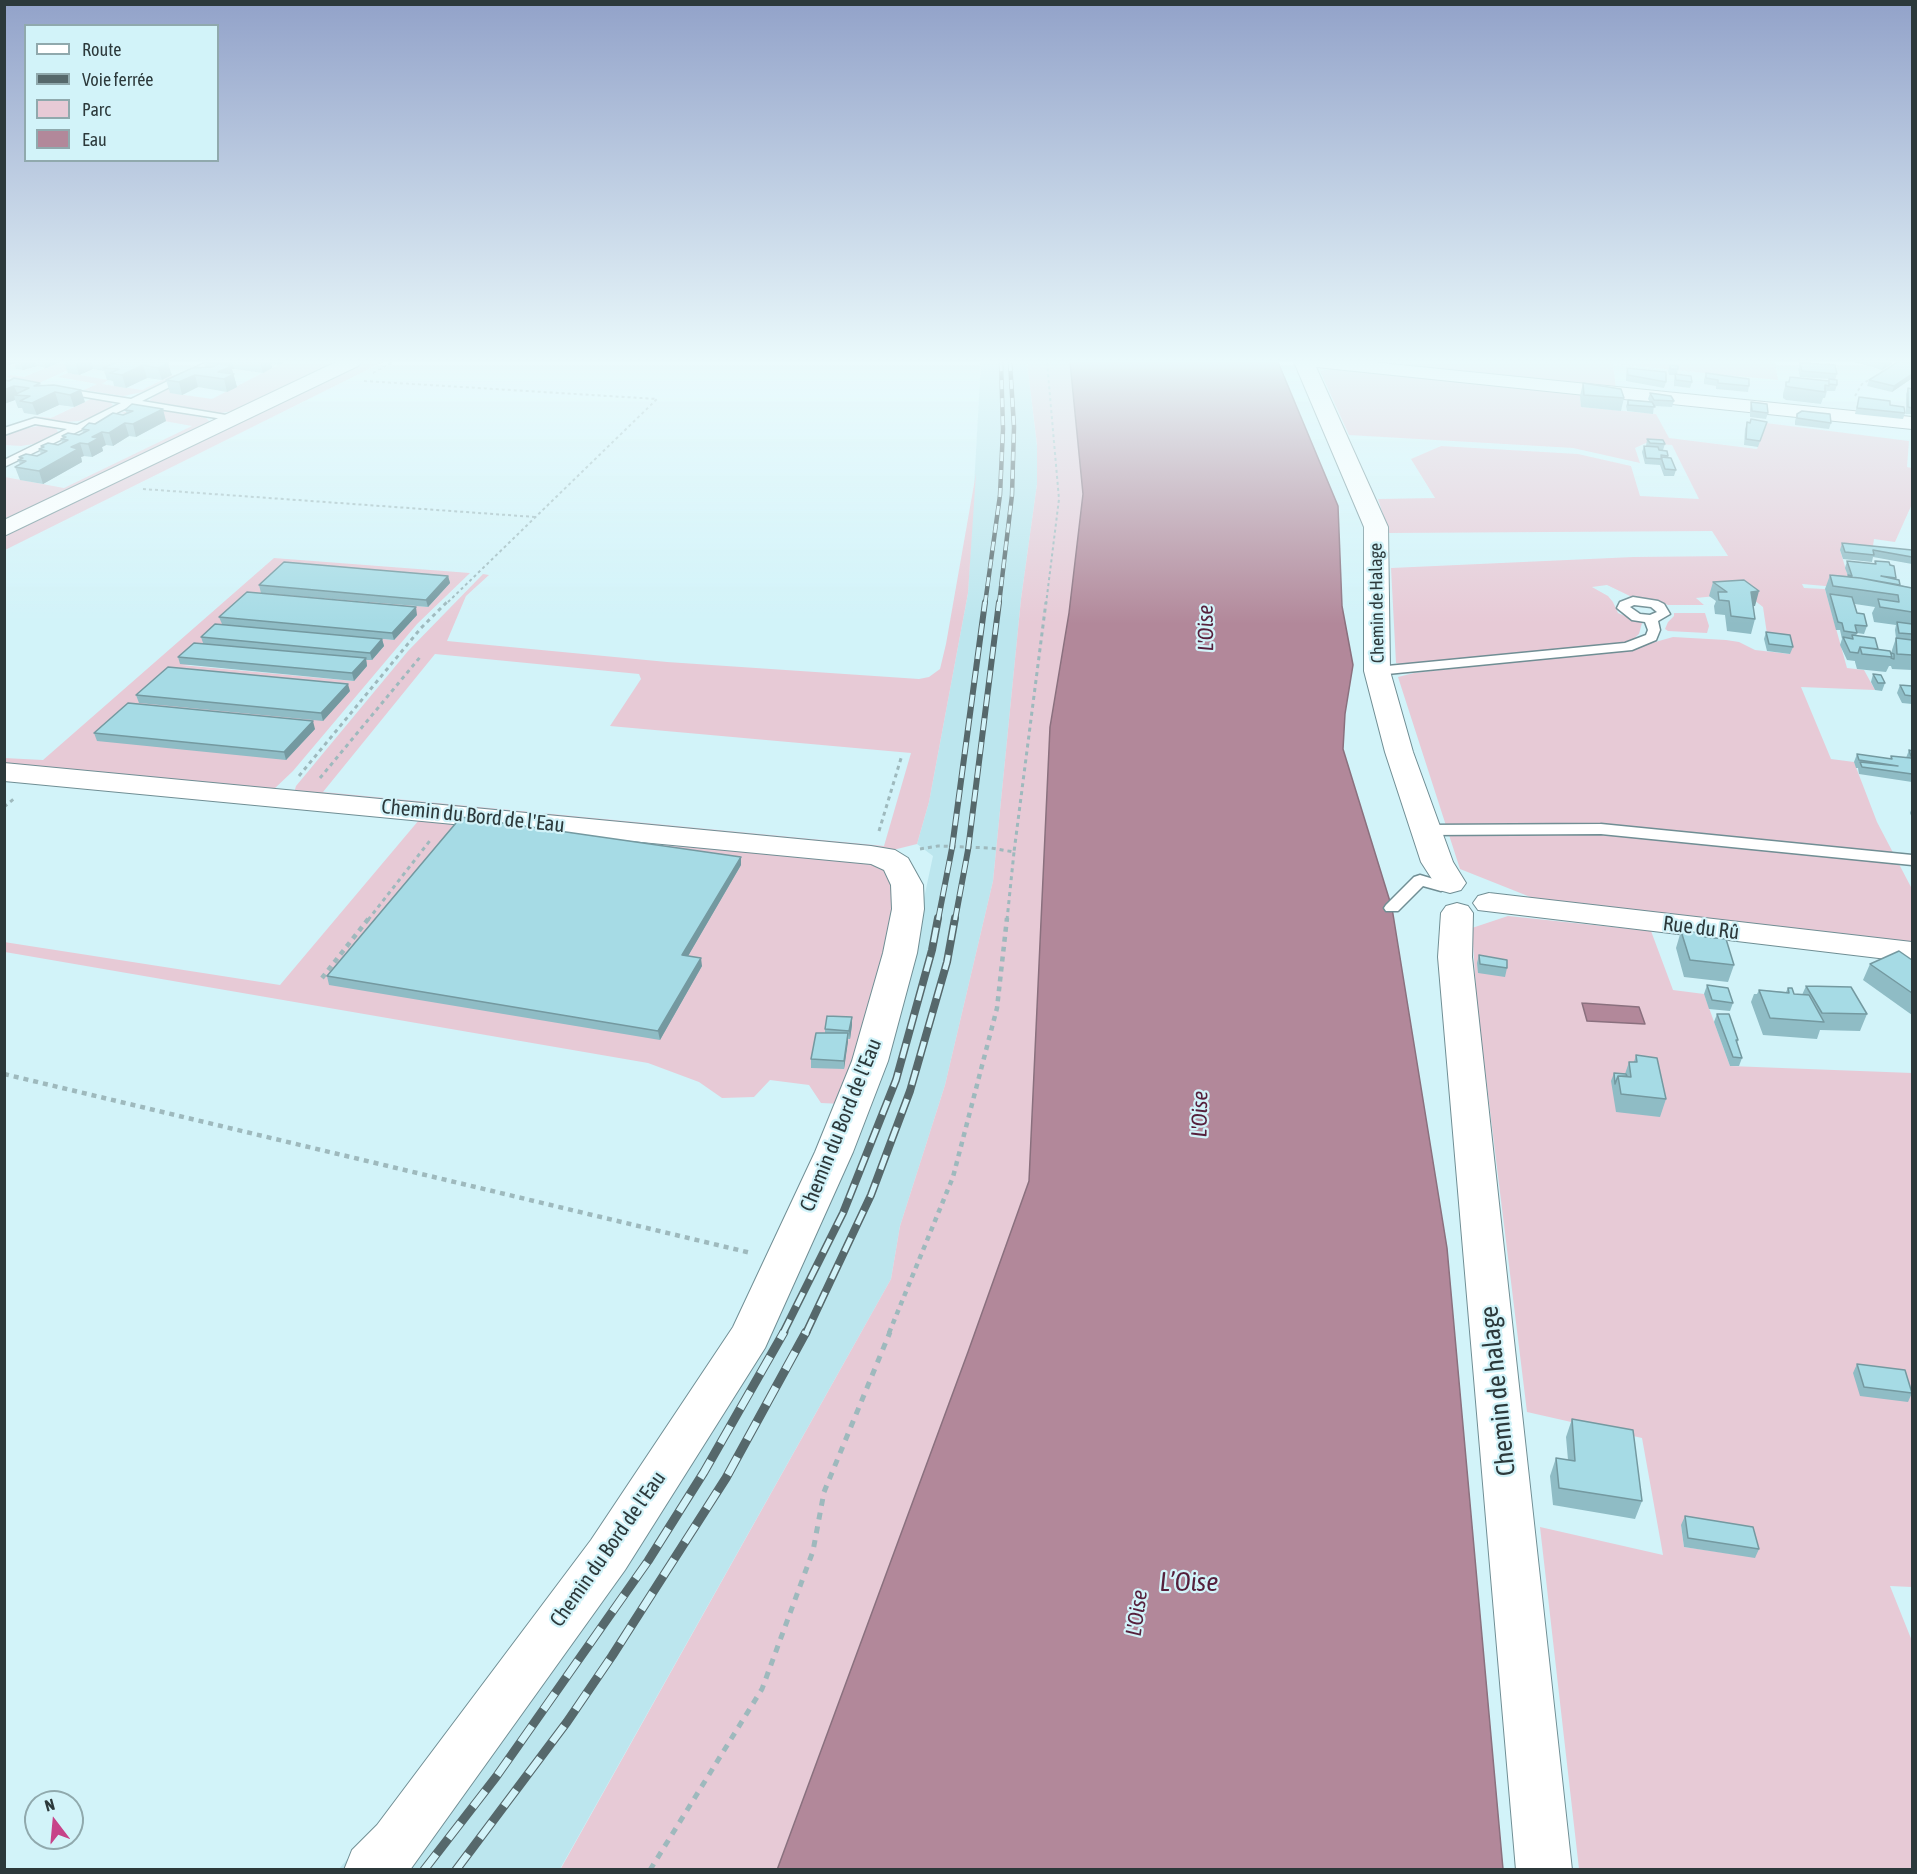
<!DOCTYPE html>
<meta charset="utf-8">
<style>
body{margin:0}
#map{position:relative;width:1917px;height:1874px;overflow:hidden;background:#d2f3f9;font-family:"Asap Condensed",sans-serif}
canvas{display:block}
.frame{position:absolute;inset:0;border:6px solid #2c393b;pointer-events:none}
.legend{position:absolute;left:24px;top:24px;width:195px;height:138px;box-sizing:border-box;background:#d2f3f9;border:2px solid #90a9ad;margin:0;padding:8px 10px;list-style:none;font-size:18px;color:#2c393b}
.legend li{display:flex;align-items:center;gap:12px;height:30px}
.legend b{width:30px;border:2px solid #90a9ad}
.north{position:absolute;left:24px;top:1790px;width:60px;height:60px;box-sizing:border-box;background:#d2f3f9;border:2px solid #90a9ad;border-radius:50%;rotate:344deg;font-size:16px;font-weight:700;line-height:24px;text-align:center;color:#2c393b}
.north::after{content:'';display:block;margin:auto;width:21px;height:27px;background:#c74389;clip-path:polygon(50% 0,100% 100%,50% 72%,0 100%)}
</style>
<div id="map">
<canvas width="1917" height="1874"></canvas>
<div class="frame"></div>
<ul class="legend">
<li><b style="height:8px;background:#fff"></b>Route</li>
<li><b style="height:8px;background:#56686b"></b>Voie ferrée</li>
<li><b style="height:16px;background:#e7cad6"></b>Parc</li>
<li><b style="height:16px;background:#b2889a"></b>Eau</li>
</ul>
<div class="north">N</div>
</div>
<script>
const ctx = document.querySelector('canvas').getContext('2d');
ctx.lineJoin = 'round';
function fill(path, color) { ctx.fillStyle = color; ctx.fill(path, 'evenodd'); }
const poly = rows => new Path2D(rows.map(r => 'M' + r).join(''));
function strokePath(path, color, width, dash) { ctx.strokeStyle = color; ctx.lineWidth = width; ctx.lineCap = dash ? 'butt' : 'round'; ctx.setLineDash(dash || []); ctx.stroke(path); }
function label(font, color, halo, rows, align = 'center') {
  ctx.font = font + ' "Asap Condensed",sans-serif'; ctx.lineWidth = 4.5; ctx.setLineDash([]); ctx.textBaseline = 'middle'; ctx.strokeStyle = halo; ctx.fillStyle = color; for (const [text, x, y, turn = 0] of rows) {
    ctx.save(); ctx.translate(x, y); ctx.rotate((+turn || 0) * Math.PI / 180); ctx.textAlign = isNaN(turn) ? turn : align; if (halo) ctx.strokeText(text, 0, 0); ctx.fillText(text, 0, 0); ctx.restore();
  }
}
fill(poly([
 [981,362,1027,362,1037,446,1037,484,1021,599,993,881,945,1085,900,1226,891,1279,560,1869,338,1870,397,1802,545,1620,728,1338,831,1138,920,917,933,856,917,844,929,802,968,593]
]), '#bce6ee');
fill(poly([
 [59,362,86,362,39,383,5,377,10,375,24,377],
 [92,362,69,373,108,380,102,384,142,390,172,375,176,376,148,391,123,396,84,390,97,384,58,377],
 [277,362,340,362,239,410,221,413,149,401,156,394,183,381,171,393,212,399,282,363],
 [361,362,383,362,5,550,4,535],
 [1027,362,1070,362,1083,494,1069,613,1050,727,1029,1181,968,1352,777,1869,560,1870,891,1279,900,1226,945,1085,993,881,1021,599,1037,484,1037,445],
 [1382,362,1775,362,1778,380,1613,364,1616,389,1382,365],
 [1338,367,1580,391,1581,407,1656,414,1669,438,1757,449,1766,423,1909,441,1907,467,1912,468,1912,504,1895,542,1874,539,1872,553,1840,550,1850,583,1848,588,1802,584,1804,588,1825,589,1847,668,1864,670,1875,690,1801,687,1831,759,1854,762,1877,822,1912,889,1912,943,1548,904,1460,869,1398,677,1414,673,1634,648,1673,637,1726,640,1739,642,1755,650,1790,654,1767,634,1763,607,1745,593,1696,598,1704,605,1668,605,1655,600,1632,597,1607,585,1592,587,1608,596,1613,602,1618,613,1642,623,1639,634,1630,642,1407,666,1396,663,1391,568,1633,557,1728,556,1712,531,1389,533,1378,499,1435,498,1411,459,1441,446,1578,454,1631,466,1640,496,1699,499,1672,445,1646,443,1635,448,1640,463,1573,448,1349,435,1320,371],
 [93,398,109,401,113,405,96,416,79,421,65,422,32,416,51,418],
 [147,408,206,418,210,422,5,523,5,477,64,488,192,426,120,413],
 [43,425,56,428,58,432,40,443,21,446,5,445,5,435,13,431],
 [976,473,968,593,929,802,917,844,885,852,294,793,296,786,408,651,483,574,489,575,466,596,447,641,667,662,919,679,929,677,940,669,946,644],
 [435,654,639,674,641,679,610,726,911,753,884,846,323,792],
 [274,558,470,573,417,624,293,771,273,790,5,767,4,758,43,760],
 [449,584,428,607,261,592],
 [417,615,394,640,222,625],
 [204,644,383,647,372,660],
 [181,665,367,666,353,681],
 [1674,613,1705,613,1709,626,1707,633,1668,631,1665,629,1668,622,1674,616],
 [124,790,873,862,892,873,902,898,843,1104,821,1103,809,1085,770,1080,754,1097,722,1098,699,1082,648,1063,5,952,4,942,280,985,419,820,358,813,303,810],
 [1508,916,1651,931,1673,990,1704,994,1730,1066,1912,1073,1912,1587,1890,1586,1912,1641,1912,1869,1579,1869,1540,1527,1663,1555,1642,1438,1527,1412,1477,1005,1472,928],
 [1681,1525,1754,1557,1684,1547]
]), '#e7cad6');
const water = poly([
 [1070,362,1278,362,1338,506,1342,606,1353,665,1345,714,1343,749,1392,908,1447,1248,1503,1869,777,1870,968,1352,1029,1181,1050,727,1069,613,1083,494,1070,362],
 [1582,1003,1639,1007,1645,1024,1587,1021,1582,1003]
]);
fill(water, '#b2889a');
strokePath(water, '#8a707e', 1.5);
const lane = poly([
 [207,362,219,362,142,401,232,416,236,417,236,421,133,405,4,467,4,460,67,429,35,424,4,435,4,428,35,418,77,425,121,403,62,393,57,390,59,388,131,399,207,362],
 [1633,597,1658,601,1664,604,1670,614,1658,621,1660,630,1656,640,1632,650,1377,675,1370,671,1377,667,1625,643,1646,635,1648,630,1645,622,1632,620,1617,608,1620,602,1633,597],
 [1634,605,1651,607,1657,612,1650,615,1640,614,1630,607,1634,605],
 [1601,824,1912,855,1912,865,1601,834,1426,835,1418,830,1426,825,1601,824],
 [1420,875,1447,883,1449,886,1441,891,1423,886,1398,911,1386,911,1384,908,1386,905,1414,877,1420,875]
]);
const street = poly([
 [336,362,361,362,358,366,4,536,4,520,336,362],
 [1294,362,1371,362,1912,417,1912,429,1316,367,1388,527,1390,671,1413,752,1453,862,1466,883,1461,890,1450,893,1439,890,1421,862,1385,752,1364,671,1364,527,1294,362],
 [4,763,871,846,895,850,908,858,923,885,924,909,917,953,888,1061,853,1152,765,1348,625,1570,410,1870,344,1870,352,1850,377,1825,591,1540,733,1327,815,1152,852,1061,883,953,892,909,891,885,884,870,871,864,4,781,4,763],
 [1489,893,1912,942,1912,962,1478,910,1473,903,1478,896,1489,893],
 [1457,903,1468,906,1473,913,1472,957,1572,1870,1516,1870,1438,957,1441,913,1446,906,1457,903]
]);
strokePath(lane, '#708e94', 3);
strokePath(street, '#708e94', 2);
strokePath(poly([
 [373,373,393,362],
 [364,381,657,399,446,604],
 [1855,396,1862,384,1872,378],
 [143,489,535,517],
 [1046,604,1059,499,1047,362]
]), '#9eb9bd', 2, [3, 3]);
strokePath(poly([
 [299,776,421,628,447,602],
 [320,778,421,656],
 [4,807,16,797],
 [879,831,902,755],
 [920,849,938,846,991,848,1014,852,1046,602],
 [368,920,432,838],
 [1007,920,1014,852]
]), '#9eb9bd', 3, [4, 4]);
strokePath(poly([
 [322,978,369,918],
 [4,1074,751,1253],
 [889,1333,953,1177,997,1008,1007,918]
]), '#9eb9bd', 4.5, [5, 5]);
strokePath(poly([
 [650,1870,762,1689,813,1551,824,1492,890,1332]
]), '#9eb9bd', 5, [7, 7]);
fill(lane, '#fff');
fill(street, '#fff');
const railFar3 = poly([
 [985,604,1000,495,1003,429,1001,362],
 [999,604,1012,495,1014,427,1010,362]
]);
const railFar2 = poly([
 [938,920,952,848,985,602],
 [955,920,968,850,999,602]
]);
const railFar1 = poly([
 [783,1333,843,1213,896,1080,932,950,938,918],
 [806,1333,871,1195,910,1091,947,962,955,918]
]);
const rail = poly([
 [424,1870,496,1777,648,1561,704,1472,784,1332],
 [456,1870,567,1722,612,1656,726,1478,806,1332]
]);
strokePath(railFar3, '#56686b', 4.5);
strokePath(railFar2, '#56686b', 6);
strokePath(railFar1, '#56686b', 8);
strokePath(rail, '#56686b', 9);
strokePath(railFar3, '#d2f3f9', 3, [9]);
strokePath(railFar2, '#d2f3f9', 4, [12]);
strokePath(railFar1, '#d2f3f9', 5, [15]);
strokePath(rail, '#d2f3f9', 7, [20]);
fill(poly([
 [4,362,57,362,57,363,46,368,37,366,23,370,16,369,14,364],
 [64,362,160,362,172,375,162,380,147,378,126,388,114,386,113,381,107,380,104,371,93,369,79,375,68,373],
 [203,362,283,362,283,363,278,365,271,364,272,368,263,373,234,369,232,369,237,387,227,392,198,387,182,395,170,393,166,380,205,367],
 [1855,362,1892,362,1892,364,1882,370],
 [1800,363,1837,374,1835,380,1837,385,1835,391,1827,391,1825,398,1823,398,1821,404,1786,400,1783,398,1783,394,1786,382,1788,382,1790,377,1828,381,1829,379,1800,377,1798,369],
 [1912,364,1912,380,1911,379,1892,392,1867,386,1869,380],
 [1670,365,1678,369,1677,374,1692,382,1690,388,1674,386,1674,380,1675,375,1669,375,1668,371],
 [1627,368,1666,382,1664,388,1626,381,1626,374],
 [1706,373,1749,386,1748,392,1716,389,1716,386,1704,384,1704,379],
 [4,380,40,383,41,386,54,385,85,402,74,407,59,405,37,415,24,413,22,408,18,408,15,400,4,404],
 [1583,383,1624,398,1621,411,1581,407,1580,396],
 [1908,388,1912,389,1912,414,1906,414,1906,394],
 [1650,393,1674,401,1672,407,1654,406,1653,414,1627,411,1626,406,1628,400,1650,402,1648,399],
 [1859,397,1890,405,1905,413,1903,419,1855,414],
 [1751,402,1768,413,1766,419,1750,417,1750,409],
 [132,404,166,421,136,437,129,436,113,446,106,445,102,447,103,451,92,457,84,456,81,457,82,462,43,484,20,480,15,467,20,464,18,460,20,459,19,457,37,456,41,454,39,449,41,448,41,446,58,445,62,443,61,439,63,438,62,436,79,435,83,433,82,429,123,415,127,414,125,410],
 [1797,414,1831,423,1829,429,1795,425,1795,421],
 [1747,422,1767,422,1758,447,1744,445,1745,429],
 [1647,439,1665,444,1663,450,1668,456,1668,457,1676,470,1674,476,1664,476,1660,465,1645,464,1642,452,1644,446,1646,446],
 [1842,543,1912,550,1912,564,1873,557,1872,562,1843,559,1840,550],
 [1847,561,1874,564,1875,561,1890,565,1896,578,1895,579,1900,585,1912,588,1912,670,1892,669,1891,666,1889,666,1886,672,1857,669,1855,662,1855,661,1847,660,1840,645,1842,639,1840,630,1836,630,1825,589,1830,575,1848,576,1845,568],
 [1855,604,1875,607,1872,613,1874,622,1896,625,1895,630,1896,638,1891,653,1878,649,1856,636,1857,633,1864,634,1867,626,1857,613],
 [448,576,450,583,428,607,261,593,259,585],
 [1713,582,1755,606,1753,606,1755,619,1751,634,1727,631,1725,615,1715,614,1714,606,1716,601,1709,596],
 [417,615,394,640,352,636,382,639,384,646,372,660,366,660,367,666,354,681,180,664,178,657,203,643,201,637,222,624,219,617],
 [1766,632,1793,647,1790,654,1767,651,1764,639],
 [1873,674,1885,683,1882,691,1875,690,1871,682],
 [1900,685,1912,686,1912,704,1902,703,1897,693],
 [350,691,323,721,139,703,136,695],
 [315,729,286,760,97,741,94,733],
 [1909,750,1912,751,1912,782,1859,774,1858,768,1856,768,1854,762,1857,754,1890,759,1891,756,1906,758],
 [1912,807,1912,818,1910,813],
 [741,865,688,956,702,966,660,1040,329,985,327,976],
 [1681,931,1705,937,1734,965,1728,982,1684,977,1676,948],
 [1479,955,1507,968,1505,977,1478,973,1477,963],
 [1912,960,1912,1015,1863,980,1870,964],
 [1707,985,1733,1003,1730,1011,1709,1009,1704,994],
 [1806,986,1867,1014,1860,1031,1820,1030,1817,1039,1763,1035,1751,1002,1754,994,1757,994,1759,990,1786,992,1788,988,1794,994,1802,995],
 [1717,1014,1738,1040,1737,1043,1742,1058,1739,1066,1730,1066,1714,1022],
 [852,1025,850,1039,848,1039,844,1069,811,1068,811,1059,825,1033,825,1029],
 [1636,1055,1666,1099,1660,1117,1616,1112,1611,1081,1614,1073,1625,1074,1629,1062,1634,1062],
 [1857,1364,1912,1393,1908,1402,1860,1396,1853,1373],
 [1572,1419,1642,1501,1635,1519,1553,1505,1550,1476,1556,1458,1568,1460,1566,1437],
 [1685,1516,1759,1549,1755,1558,1684,1547,1681,1525]
]), '#8fbcc5');
fill(poly([
 [4,362,14,362,14,364,4,366],
 [20,362,35,362,37,366,23,370],
 [44,362,57,362,57,363,46,368],
 [79,362,91,362,93,369,79,375,76,363],
 [221,362,232,362,234,369,232,369,237,387,227,392,224,379,218,371,216,364],
 [260,362,271,362,272,368,263,373],
 [277,362,283,362,283,363,278,365],
 [1888,362,1892,362,1892,364,1882,370,1884,364],
 [168,363,172,375,162,380,158,368],
 [143,365,147,378,126,388,122,375],
 [1912,374,1911,379,1892,392,1894,386],
 [195,375,198,387,182,395,179,382],
 [14,386,18,395,14,395,15,400,4,404,4,390],
 [81,390,85,402,74,407,70,395],
 [55,392,59,405,37,415,32,403],
 [163,409,166,421,136,437,133,424],
 [125,423,129,436,113,446,109,433],
 [102,432,106,445,102,447,103,451,92,457,88,444,92,437],
 [80,443,84,456,81,457,82,462,43,484,39,471,71,447],
 [448,576,450,583,428,607,426,600],
 [1759,591,1755,606,1746,607,1751,592],
 [416,607,417,615,394,640,392,633],
 [382,639,384,646,372,660,370,653],
 [366,658,367,666,354,681,352,673],
 [348,684,350,691,323,721,321,713],
 [313,721,315,729,286,760,284,752],
 [741,857,741,865,684,963,682,955],
 [701,958,702,966,660,1040,658,1031],
 [852,1017,852,1025,850,1039,849,1031],
 [848,1033,848,1042,844,1069,844,1061]
]), '#7499a0');
const building = poly([
 [117,362,160,362,168,363,158,368,143,365,122,375,110,373,119,369,103,368,117,362],
 [203,362,221,362,216,364,203,362],
 [1876,362,1888,362,1884,364,1876,362],
 [1898,362,1905,362,1912,364,1912,374,1894,386,1869,380,1898,362],
 [1800,363,1835,365,1837,374,1802,371,1800,363],
 [218,364,232,366,218,372,234,374,224,379,195,375,179,382,166,380,192,368,212,367,218,364],
 [1670,365,1678,366,1678,369,1670,369,1670,365],
 [1627,368,1666,372,1666,382,1628,375,1627,368],
 [1706,373,1749,379,1749,386,1718,383,1718,380,1706,378,1706,373],
 [1675,374,1691,376,1692,382,1676,380,1675,374],
 [1790,377,1829,381,1829,386,1825,385,1825,392,1790,387,1786,386,1786,382,1789,382,1790,377],
 [14,378,40,383,34,386,54,385,81,390,70,395,55,392,32,403,20,401,30,396,14,395,29,388,14,386,4,390,4,380,9,381,14,378],
 [1829,379,1837,380,1837,385,1829,384,1829,379],
 [1583,383,1621,389,1624,398,1584,395,1583,383],
 [1908,388,1912,389,1912,408,1908,407,1908,388],
 [1650,393,1671,396,1674,401,1654,400,1650,393],
 [1859,397,1890,401,1890,405,1904,407,1905,413,1857,408,1859,397],
 [1628,400,1652,402,1655,407,1628,405,1628,400],
 [1751,402,1767,404,1768,413,1752,411,1751,402],
 [132,404,163,409,133,424,125,423,109,433,102,432,92,437,99,438,88,444,80,443,71,447,78,449,39,471,15,467,26,461,18,460,23,458,19,457,26,454,37,456,47,451,39,449,44,447,41,446,48,443,58,445,68,440,61,439,66,437,62,436,68,433,79,435,89,430,82,429,89,423,95,424,113,413,123,415,133,411,125,410,132,404],
 [1802,411,1830,414,1831,423,1797,418,1797,414,1802,411],
 [1751,419,1767,422,1760,441,1746,439,1747,422,1750,423,1751,419],
 [1647,439,1663,440,1665,444,1650,443,1647,439],
 [1644,446,1658,447,1659,450,1667,451,1668,456,1661,455,1662,459,1646,458,1644,446],
 [1661,457,1671,458,1676,470,1665,469,1661,457],
 [1842,543,1912,550,1912,557,1873,550,1874,555,1845,552,1842,543],
 [1847,561,1876,564,1875,561,1889,562,1890,565,1894,566,1896,578,1881,576,1899,580,1900,585,1860,578,1849,577,1848,575,1852,576,1847,561],
 [284,562,448,576,426,600,259,585,284,562],
 [1830,575,1860,578,1912,588,1912,612,1880,607,1878,599,1899,602,1898,595,1833,586,1830,575],
 [1744,580,1759,591,1751,592,1755,619,1731,616,1729,601,1719,600,1718,592,1727,592,1713,582,1744,580],
 [247,592,416,607,392,633,219,617,247,592],
 [1830,594,1852,597,1857,613,1864,614,1867,626,1855,625,1857,633,1844,631,1842,623,1838,622,1830,594],
 [1897,622,1912,624,1912,634,1899,633,1897,622],
 [215,624,382,639,370,653,201,637,215,624],
 [1766,632,1790,635,1793,647,1769,644,1766,632],
 [1852,635,1875,638,1878,649,1860,647,1858,653,1850,652,1843,637,1853,639,1852,635],
 [1896,638,1912,640,1912,655,1897,654,1896,638],
 [194,643,366,658,352,673,178,657,194,643],
 [1860,647,1890,651,1892,657,1862,654,1860,647],
 [1891,653,1894,654,1894,659,1891,658,1892,657,1891,653],
 [168,667,348,684,321,713,136,695,168,667],
 [1873,674,1881,675,1885,683,1878,683,1873,674],
 [1900,685,1912,686,1912,696,1905,695,1900,685],
 [128,703,313,721,284,752,94,733,128,703],
 [1909,750,1912,751,1912,756,1911,756,1909,750],
 [1857,754,1892,759,1891,756,1911,758,1912,760,1912,774,1862,767,1860,762,1898,766,1859,760,1857,754],
 [461,817,741,857,682,955,701,958,658,1031,327,976,461,817],
 [1681,931,1704,933,1705,937,1726,939,1734,965,1690,960,1681,931],
 [1899,951,1912,960,1912,993,1870,964,1899,951],
 [1479,955,1507,960,1507,968,1480,964,1479,955],
 [1707,985,1728,988,1733,1003,1712,1000,1707,985],
 [1806,986,1851,987,1867,1014,1822,1013,1806,986],
 [1788,988,1792,988,1794,994,1809,995,1824,1022,1770,1018,1759,990,1789,993,1788,988],
 [1717,1014,1729,1014,1738,1040,1736,1040,1742,1058,1733,1057,1717,1014],
 [827,1016,852,1017,849,1031,825,1029,827,1016],
 [816,1033,848,1033,844,1061,811,1059,816,1033],
 [1636,1055,1657,1058,1666,1099,1621,1094,1618,1076,1631,1077,1629,1062,1637,1062,1636,1055],
 [1614,1073,1626,1074,1627,1076,1618,1076,1615,1084,1614,1073],
 [1857,1364,1905,1370,1912,1393,1864,1387,1857,1364],
 [1572,1419,1633,1430,1642,1501,1559,1488,1556,1458,1575,1461,1572,1419],
 [1685,1516,1753,1527,1759,1549,1688,1538,1685,1516]
]);
fill(building, '#a6dbe5');
strokePath(building, '#7499a0', 1.5);
const sky = ctx.createLinearGradient(0, 0, 0, 624);
sky.addColorStop(0, '#92a2c9');
sky.addColorStop(0.58, '#ebfafc');
sky.addColorStop(1, '#ebfafc00');
ctx.fillStyle = sky;
ctx.fillRect(0, 0, 1917, 624);
label('18px', '#2c393b', '#d2f3f9', [
 ["Chemin de Halage",1377,603,-91]
]);
label('21px', '#2c393b', '#d2f3f9', [
 ["Chemin du Bord de l'Eau",473,816,6],
 ["Rue du Rû",1701,928,7],
 ["Chemin du Bord de l'Eau",841,1125,-68],
 ["Chemin du Bord de l'Eau",608,1549,-55]
]);
label('italic 22px', '#551f3b', '#d2f3f9', [
 ["L'Oise",1206,628,-91],
 ["L'Oise",1200,1114,-89],
 ["L'Oise",1137,1613,-82]
]);
label('26px', '#2c393b', '#d2f3f9', [
 ["Chemin de halage",1498,1391,-96]
]);
label('italic 27px', '#551f3b', '#d2f3f9', [
 ["L’Oise",1189,1582]
]);
</script>
